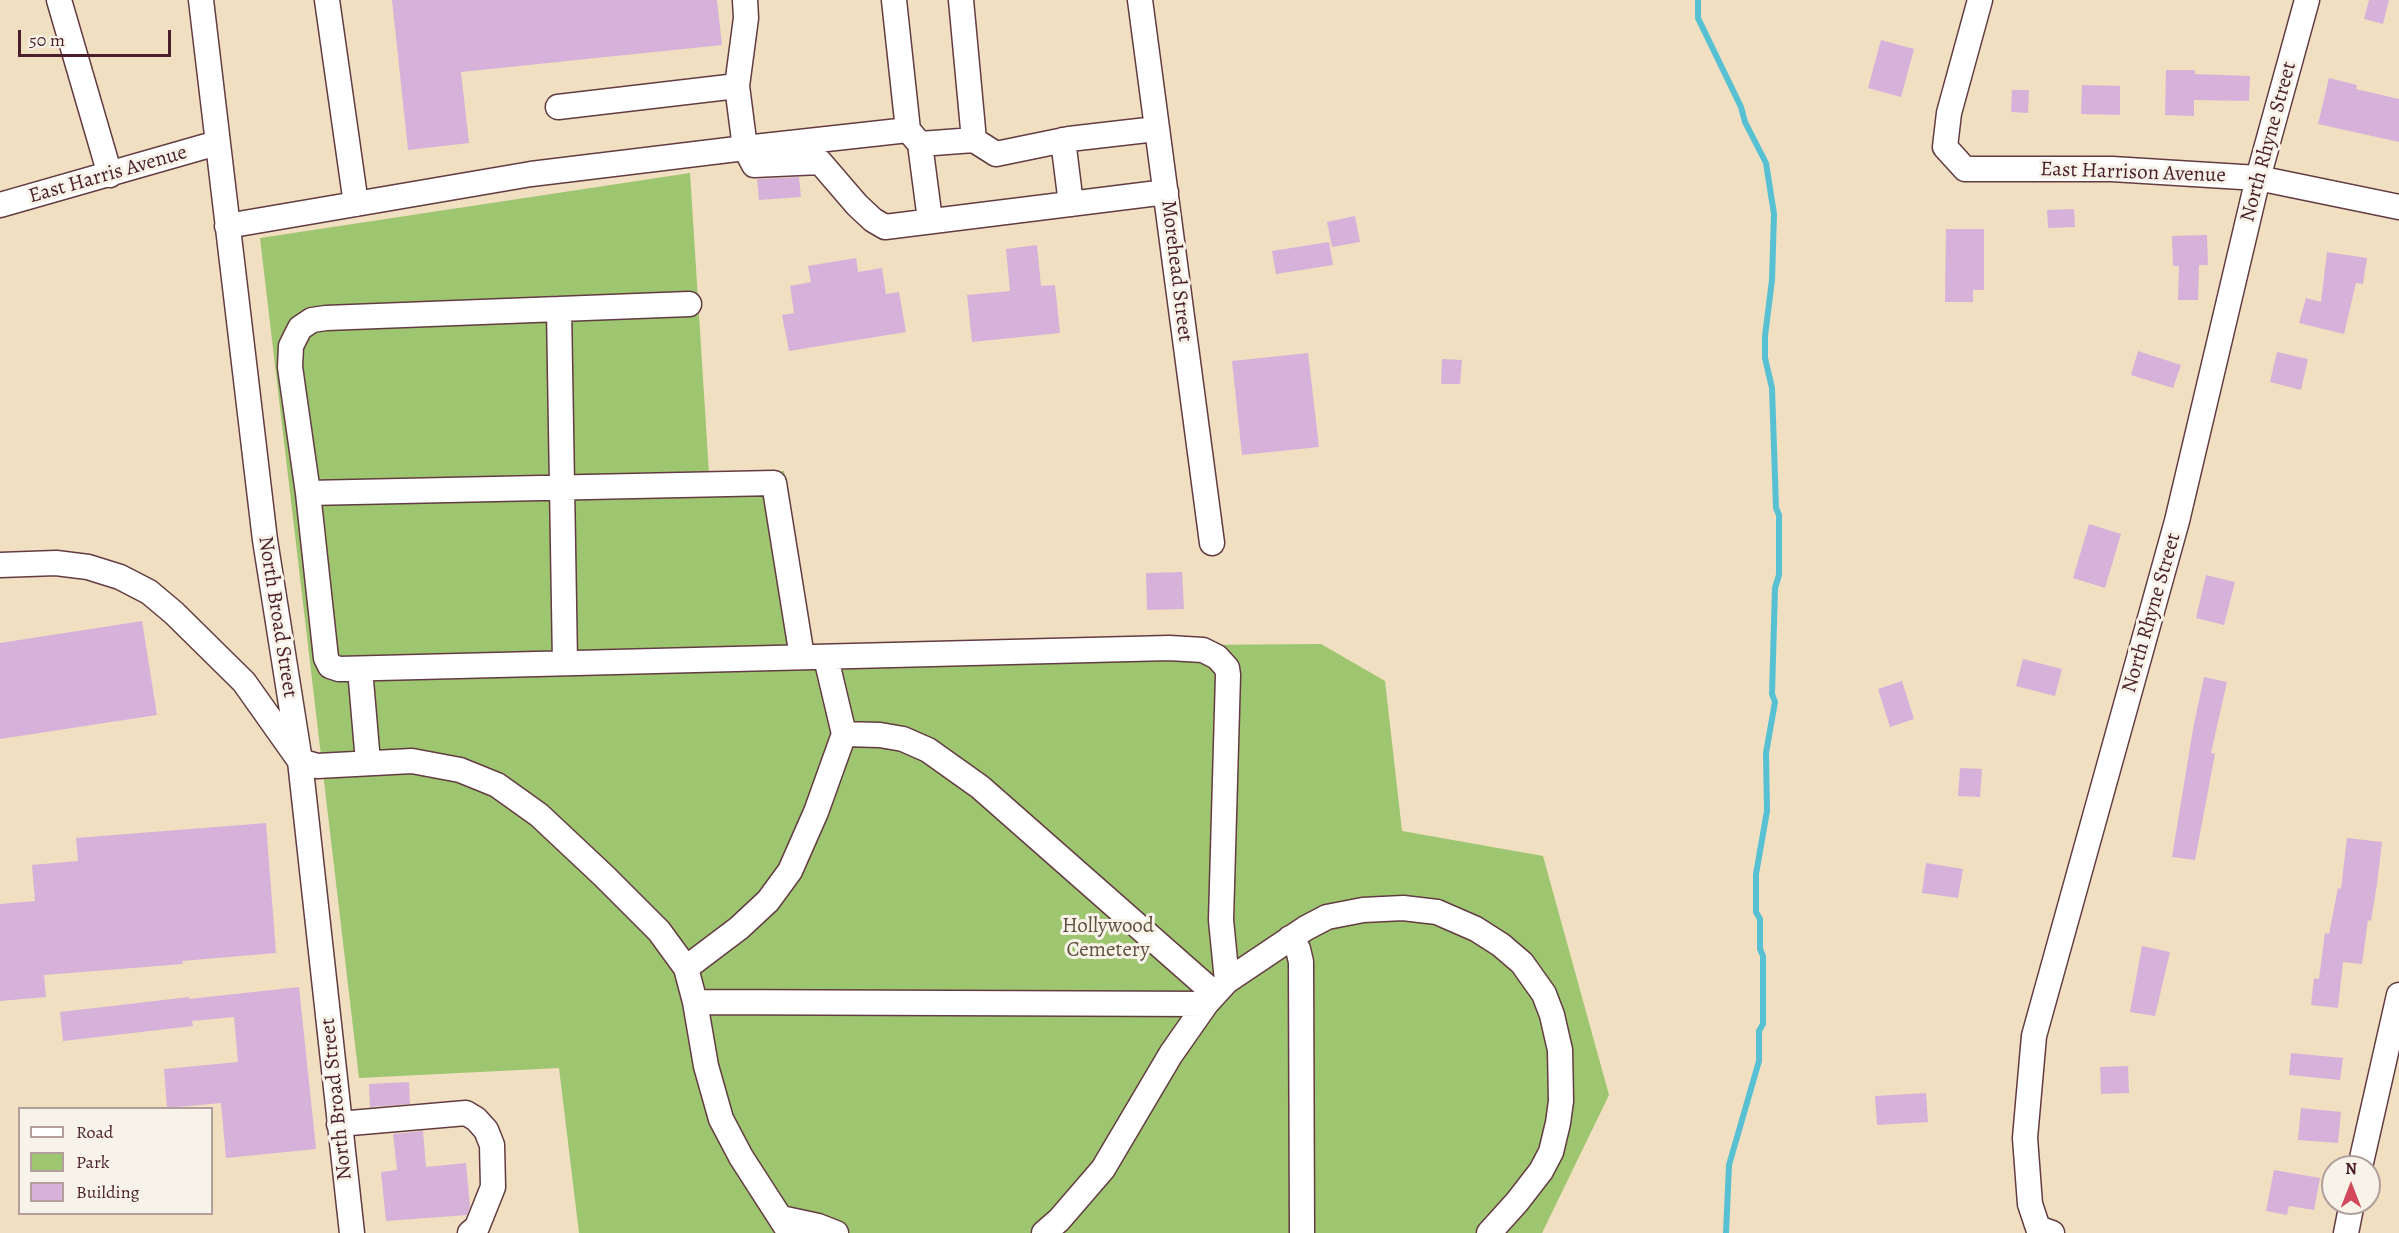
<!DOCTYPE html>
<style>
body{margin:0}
#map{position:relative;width:2399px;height:1233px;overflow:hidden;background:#f0dfc0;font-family:Alegreya,serif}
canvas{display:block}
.legend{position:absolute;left:18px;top:1107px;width:195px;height:108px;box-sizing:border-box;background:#f7f3e8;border:2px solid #b29e9c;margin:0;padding:8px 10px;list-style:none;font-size:18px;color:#4a1f2b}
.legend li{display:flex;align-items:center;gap:12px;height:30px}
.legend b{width:30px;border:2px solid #b29e9c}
.north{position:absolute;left:2321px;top:1155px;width:60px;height:60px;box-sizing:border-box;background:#f7f3e8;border:2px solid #b29e9c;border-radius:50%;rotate:0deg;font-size:16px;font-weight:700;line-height:24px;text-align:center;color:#4a1f2b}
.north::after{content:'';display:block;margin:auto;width:21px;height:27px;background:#d1495b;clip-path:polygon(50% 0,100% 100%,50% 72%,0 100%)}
.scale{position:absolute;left:18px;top:30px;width:153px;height:27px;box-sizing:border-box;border:3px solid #4a1f2b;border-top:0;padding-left:8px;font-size:18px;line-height:21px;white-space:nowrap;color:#4a1f2b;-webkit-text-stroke:4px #f7f3e8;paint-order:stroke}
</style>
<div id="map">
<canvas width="2399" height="1233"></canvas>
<ul class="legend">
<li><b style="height:8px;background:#fff"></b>Road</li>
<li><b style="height:16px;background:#9ec570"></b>Park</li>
<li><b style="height:16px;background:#d6b2da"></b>Building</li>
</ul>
<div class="north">N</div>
<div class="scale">50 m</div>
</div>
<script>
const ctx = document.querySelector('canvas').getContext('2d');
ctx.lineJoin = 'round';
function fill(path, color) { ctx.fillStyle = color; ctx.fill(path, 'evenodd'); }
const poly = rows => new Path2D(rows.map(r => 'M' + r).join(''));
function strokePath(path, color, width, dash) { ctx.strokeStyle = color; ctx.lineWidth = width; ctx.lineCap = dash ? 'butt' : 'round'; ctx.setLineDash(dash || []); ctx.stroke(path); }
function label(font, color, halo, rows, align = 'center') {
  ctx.font = font + ' Alegreya,serif'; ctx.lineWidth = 6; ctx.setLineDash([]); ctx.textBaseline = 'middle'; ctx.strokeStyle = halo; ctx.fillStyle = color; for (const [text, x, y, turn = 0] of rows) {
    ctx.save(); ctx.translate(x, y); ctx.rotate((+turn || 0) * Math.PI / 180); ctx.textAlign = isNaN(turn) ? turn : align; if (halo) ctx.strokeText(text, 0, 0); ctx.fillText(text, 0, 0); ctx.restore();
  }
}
fill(poly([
 [690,173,709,473,784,471,814,648,1321,644,1385,681,1402,831,1543,856,1609,1095,1542,1233,579,1233,559,1068,359,1078,260,238]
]), '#9ec570');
strokePath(poly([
 [1698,0,1698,18,1741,107,1745,122,1766,163,1774,214,1772,280,1765,336,1765,358,1772,388,1776,508,1779,515,1779,575,1775,588,1772,694,1775,702,1766,753,1767,811,1756,874,1756,912,1760,919,1760,949,1763,956,1763,1024,1759,1031,1759,1061,1729,1165,1726,1233]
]), '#57c0d3', 6);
fill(poly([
 [392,0,717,0,722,45,461,72,469,143,408,150],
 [2369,0,2389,0,2383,24,2364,19],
 [1881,40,1914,49,1901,97,1868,88],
 [2166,70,2195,70,2195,74,2250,76,2249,101,2194,100,2194,116,2165,115],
 [2329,78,2357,85,2356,89,2399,99,2399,142,2318,124],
 [2082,85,2120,86,2120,115,2081,114],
 [2012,90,2029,90,2028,113,2011,112],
 [799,177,801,197,759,200,757,179],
 [2074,209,2075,227,2048,228,2047,210],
 [1355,216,1360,242,1332,247,1327,222],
 [1946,229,1984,229,1984,290,1973,290,1973,302,1945,302],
 [2207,235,2208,265,2199,265,2198,300,2178,300,2179,266,2173,266,2172,236],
 [1329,242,1333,265,1276,274,1272,251],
 [1037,245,1041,286,1055,285,1060,333,972,342,967,295,1010,291,1006,249],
 [2327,252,2367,258,2363,284,2356,283,2344,334,2299,323,2306,298,2321,302],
 [856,258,858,272,882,268,886,294,899,292,906,332,789,351,782,315,794,313,790,286,811,282,808,266],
 [2138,351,2181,365,2173,388,2131,375],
 [2277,352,2308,359,2301,390,2270,382],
 [1308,353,1319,447,1242,455,1232,361],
 [1442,359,1462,360,1460,384,1441,384],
 [2089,524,2121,534,2105,588,2073,578],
 [1182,572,1184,609,1147,610,1146,573],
 [2206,575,2235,582,2224,625,2196,618],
 [142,621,157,715,0,739,0,643],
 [2023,659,2062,669,2055,696,2016,686],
 [2204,677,2227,682,2211,753,2215,754,2195,860,2172,857,2193,729],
 [1902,681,1914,719,1890,727,1878,689],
 [1960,768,1982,769,1980,797,1958,796],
 [266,823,276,953,182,961,183,964,44,975,46,997,0,1001,0,904,35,901,32,865,78,861,76,838],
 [2347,838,2382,842,2377,884,2371,921,2368,920,2362,964,2343,962,2338,1008,2311,1005,2314,978,2319,979,2325,933,2329,934,2338,888,2341,889],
 [1926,863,1963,869,1958,898,1922,893],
 [2142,946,2170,952,2155,1016,2130,1012],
 [299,987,316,1149,226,1158,221,1103,167,1108,164,1069,238,1062,234,1017,192,1021,193,1026,63,1041,60,1012,189,997,189,999],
 [2291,1053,2343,1058,2340,1080,2289,1075],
 [2128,1066,2129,1093,2101,1094,2100,1067],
 [409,1082,410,1104,370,1107,369,1084],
 [1926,1093,1928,1122,1877,1125,1875,1096],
 [2301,1108,2341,1112,2338,1143,2298,1140],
 [423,1131,426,1167,466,1163,470,1206,467,1215,386,1221,381,1172,397,1170,393,1134],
 [2274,1170,2320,1178,2314,1210,2289,1206,2287,1215,2266,1211]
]), '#d6b2da');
const minor = poly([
 [59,0,110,175],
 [201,0,265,540,300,761,352,1233],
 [327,0,356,204],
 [745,0,746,18,737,86,745,148,908,130],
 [894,0,908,130,920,144,974,140,996,154,1069,139,1156,129],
 [961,0,974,140],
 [1140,0,1212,543],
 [1980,0,1949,113,1945,147,1965,169,2112,169,2258,178,2399,207],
 [558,107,737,86],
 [1063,140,1071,204],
 [920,144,930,220],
 [0,205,217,143],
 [227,226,531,174,745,148,754,165,820,162,857,205,873,220,885,227,1166,192],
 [689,304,326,318,312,320,300,328,291,346,290,367,308,493,326,658,330,666,339,669,1169,648,1203,650,1217,657,1227,668,1228,675,1221,920,1227,981],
 [559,309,565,663],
 [308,493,774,483,802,657],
 [0,565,56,563,88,567,120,577,149,592,174,613,244,682,300,761,317,766,412,761,460,770,497,785,539,815,604,876,659,931,686,968,695,1002,706,1066,721,1119,741,1157,790,1233],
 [360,669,368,762],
 [844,734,880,735,903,739,928,750,980,787,1214,993],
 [1290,938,1298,949,1301,962,1302,1233],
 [686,968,739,928,768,901,790,871,816,812,844,734,826,658],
 [695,1002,1206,1004,1227,981,1306,928,1327,917,1363,910,1403,908,1437,912,1476,929,1501,945,1522,963,1544,994,1552,1015,1560,1050,1561,1101,1558,1123,1551,1152,1541,1171,1517,1202,1489,1233],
 [339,1124,466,1113,476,1119,486,1130,492,1145,493,1187,477,1227,470,1233],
 [2360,1167,2399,995],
 [781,1218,818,1226,836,1233],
 [1044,1233,1059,1220,1103,1169,1171,1054,1206,1004],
 [2052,1233,2038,1228,2030,1204,2025,1138,2034,1036,2177,521,2258,178,2307,0],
 [2346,1233,2352,1203]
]);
strokePath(minor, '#633c41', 27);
strokePath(minor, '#fff', 24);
label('21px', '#4a1f2b', '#f7f3e8', [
 ["North Rhyne Street",2269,142,-75],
 ["East Harrison Avenue",2133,173,2],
 ["East Harris Avenue",108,175,-16],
 ["Morehead Street",1176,271,83],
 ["North Rhyne Street",2152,613,-74],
 ["North Broad Street",277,617,81],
 ["North Broad Street",337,1099,-96]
]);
label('21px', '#635140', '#f7f3e8', [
 ["Hollywood",1108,927],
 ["Cemetery",1108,951]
]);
</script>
